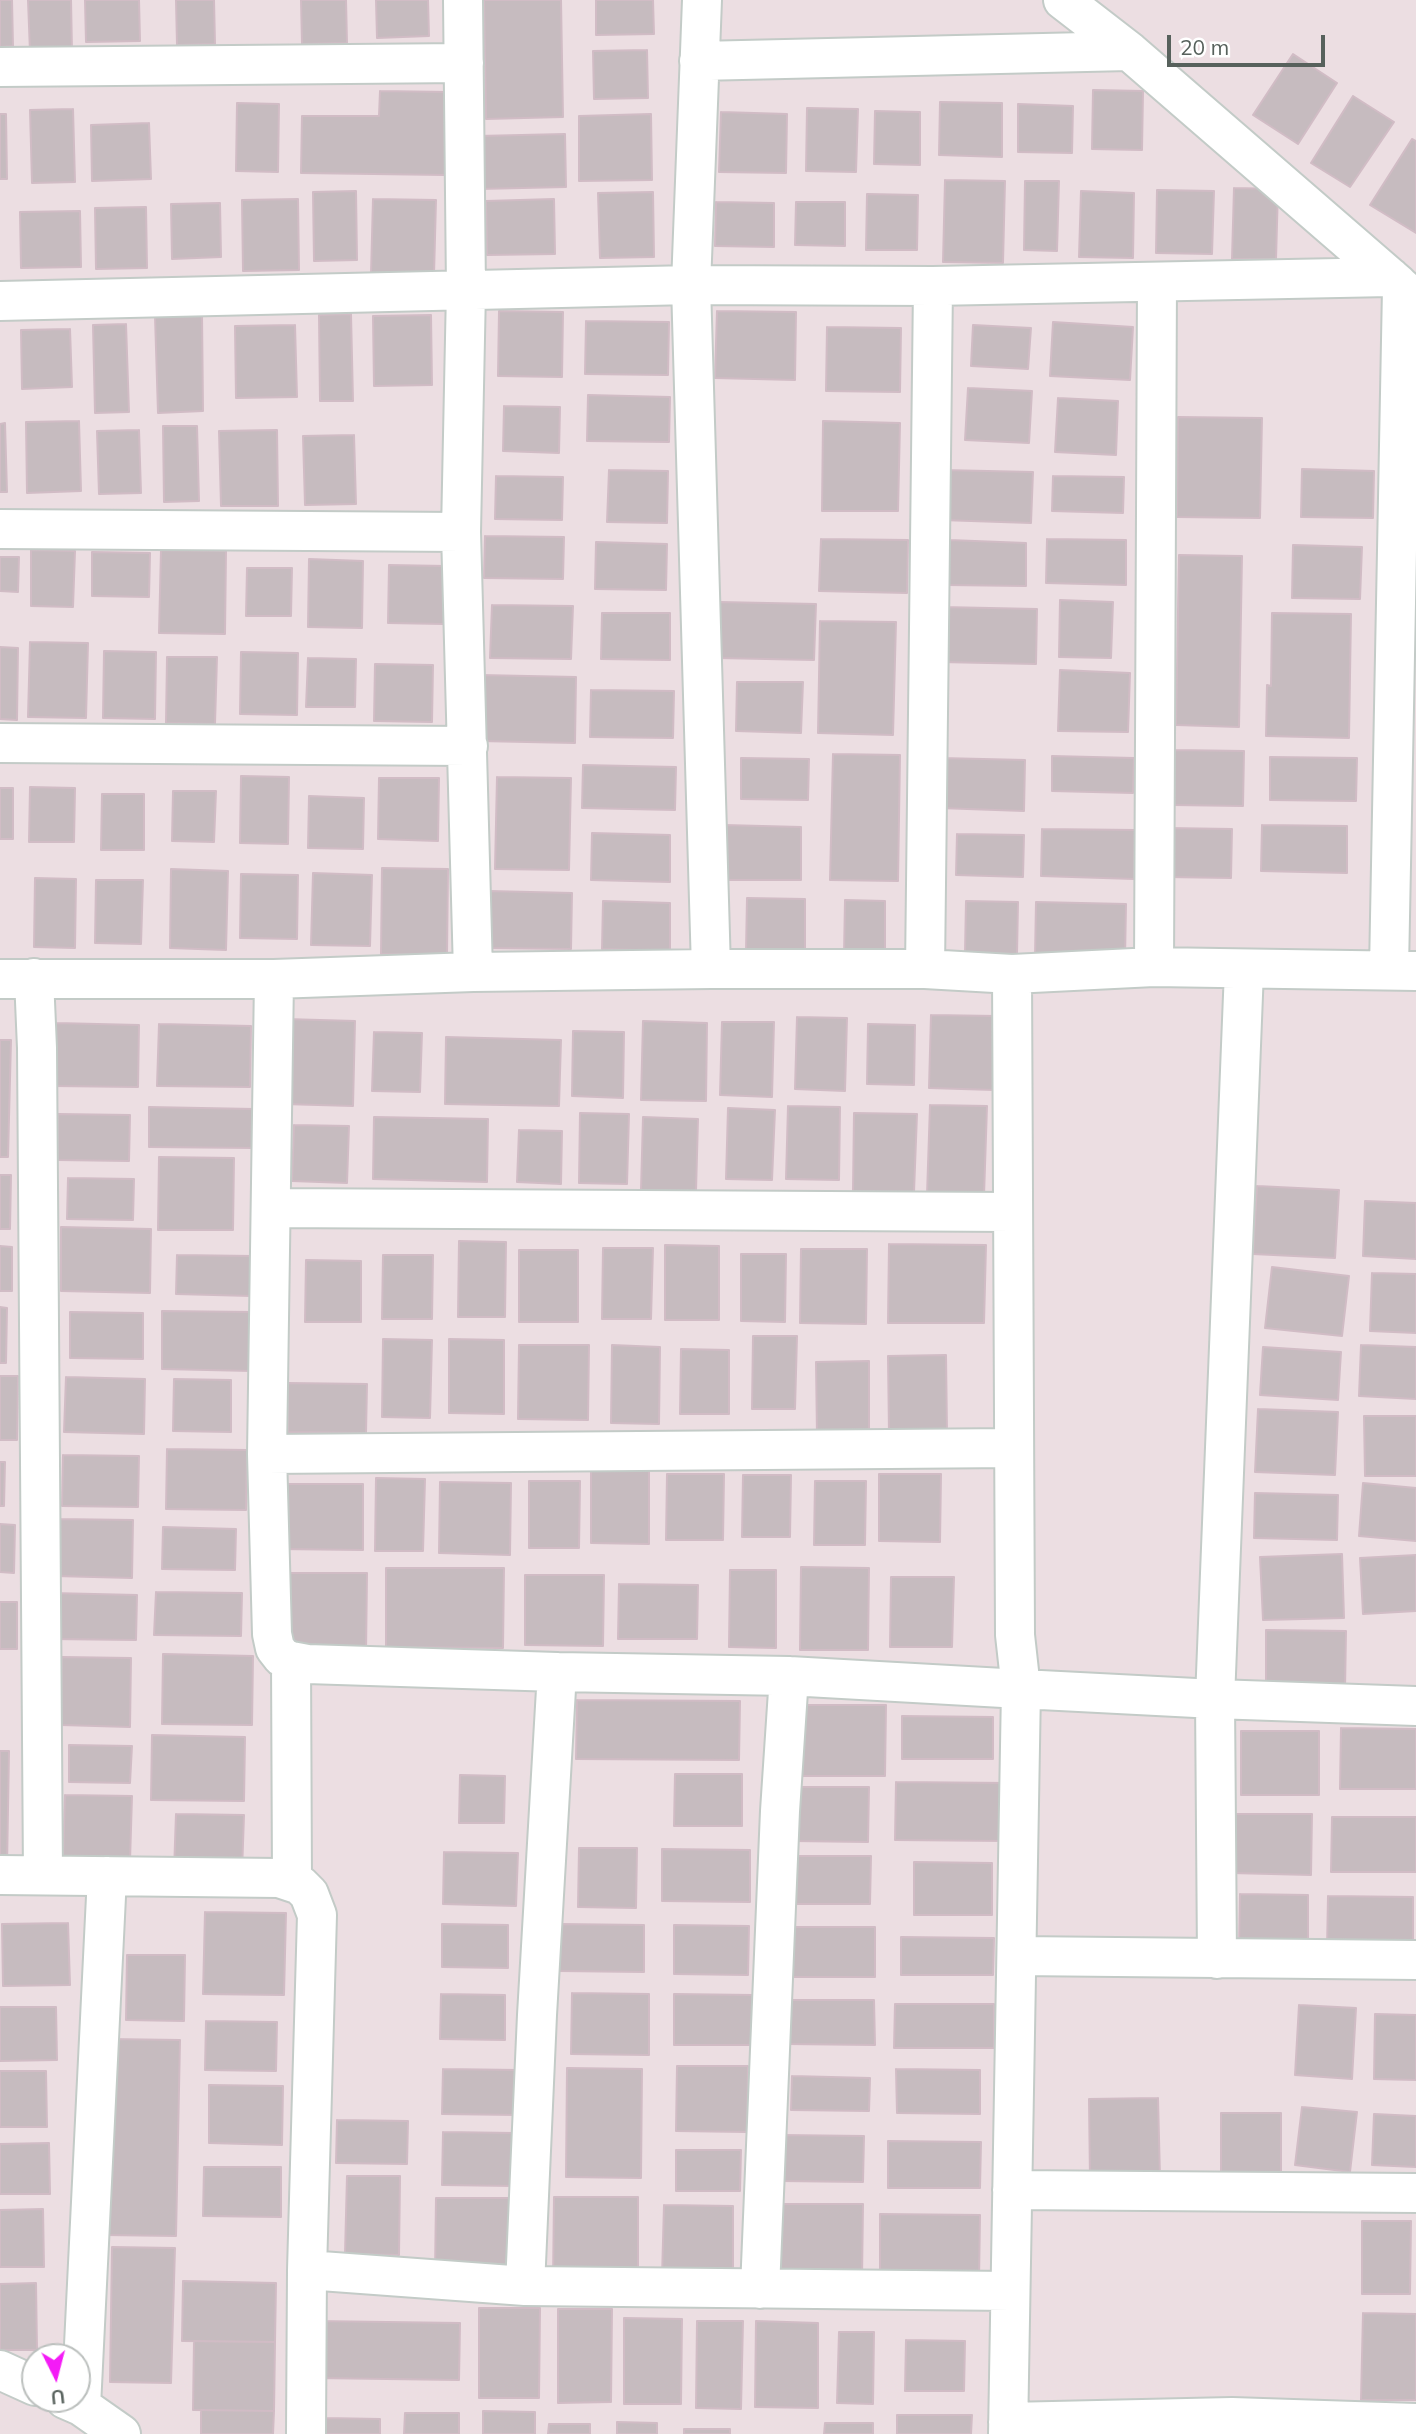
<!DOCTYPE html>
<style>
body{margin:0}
#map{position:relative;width:1416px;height:2434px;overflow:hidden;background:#ecdee2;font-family:Mulish,sans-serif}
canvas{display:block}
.north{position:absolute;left:21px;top:2343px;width:70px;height:70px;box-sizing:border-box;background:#fff;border:2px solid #bcc0be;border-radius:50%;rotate:174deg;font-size:19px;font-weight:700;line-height:28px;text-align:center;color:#57615c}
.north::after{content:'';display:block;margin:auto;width:24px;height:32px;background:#f41bf6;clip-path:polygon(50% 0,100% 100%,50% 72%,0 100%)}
.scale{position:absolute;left:1167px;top:35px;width:158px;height:32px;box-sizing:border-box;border:4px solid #57615c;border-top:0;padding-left:9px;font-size:21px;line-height:24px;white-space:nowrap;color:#57615c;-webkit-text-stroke:5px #fff;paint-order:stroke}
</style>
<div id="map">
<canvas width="1416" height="2434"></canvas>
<div class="north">U</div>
<div class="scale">20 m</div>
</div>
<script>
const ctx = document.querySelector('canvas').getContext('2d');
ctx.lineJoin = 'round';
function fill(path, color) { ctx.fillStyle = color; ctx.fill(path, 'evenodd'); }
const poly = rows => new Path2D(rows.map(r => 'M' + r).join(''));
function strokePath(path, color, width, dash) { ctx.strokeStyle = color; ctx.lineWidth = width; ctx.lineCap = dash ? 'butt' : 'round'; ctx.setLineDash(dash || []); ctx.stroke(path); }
const building = poly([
 [0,0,12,0,13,46,0,47,0,0],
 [28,0,71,0,72,51,30,52,28,0],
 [85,0,139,0,140,41,86,42,85,0],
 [176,0,214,0,215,44,177,45,176,0],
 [301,0,346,0,347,43,302,44,301,0],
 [376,0,428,0,429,36,377,38,376,0],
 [484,0,561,0,563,117,486,119,484,0],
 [596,0,653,0,654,34,596,35,596,0],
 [647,50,648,98,594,99,593,51,647,50],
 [1293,54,1337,83,1298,144,1253,115,1293,54],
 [1093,90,1143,91,1142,150,1092,149,1093,90],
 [380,91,447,92,445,175,301,173,302,116,379,116,380,91],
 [1353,96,1394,122,1350,187,1311,163,1353,96],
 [940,102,1002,103,1002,157,939,155,940,102],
 [237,103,279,104,278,172,236,171,237,103],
 [1018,104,1073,106,1072,153,1018,152,1018,104],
 [807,108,858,109,856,172,806,171,807,108],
 [73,109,75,182,32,183,30,110,73,109],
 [875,111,920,112,920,165,874,164,875,111],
 [721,112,787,114,786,173,719,172,721,112],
 [0,114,6,114,7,179,0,179,0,114],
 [651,114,652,180,579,181,579,116,651,114],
 [149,123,151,179,92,181,91,125,149,123],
 [565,134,566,187,479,189,478,136,565,134],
 [1412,139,1416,141,1416,233,1370,205,1412,139],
 [945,180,1005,181,1003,263,943,262,945,180],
 [1025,181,1059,181,1057,251,1024,250,1025,181],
 [1234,188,1278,189,1276,259,1232,259,1234,188],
 [1157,190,1214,191,1212,254,1156,253,1157,190],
 [356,191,357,260,314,261,313,192,356,191],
 [1081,191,1134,193,1133,258,1079,257,1081,191],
 [653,192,654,257,600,258,598,193,653,192],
 [867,194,918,195,917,250,866,250,867,194],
 [298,199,299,270,243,271,242,200,298,199],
 [373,199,436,200,434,275,371,274,373,199],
 [554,199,555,254,487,255,486,201,554,199],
 [716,202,774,203,774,247,715,246,716,202],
 [796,202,845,202,845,246,795,245,796,202],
 [220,203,221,257,172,259,171,204,220,203],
 [146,207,147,268,96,269,95,208,146,207],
 [80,211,81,267,21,268,20,212,80,211],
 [499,311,563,312,562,377,498,376,499,311],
 [717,311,796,312,795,380,715,378,717,311],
 [202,314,203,411,158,413,155,316,202,314],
 [351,314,353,401,320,401,319,315,351,314],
 [431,315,432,385,374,386,373,316,431,315],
 [586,321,669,322,668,375,585,374,586,321],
 [1053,322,1133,327,1130,380,1050,376,1053,322],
 [126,324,129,412,95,413,93,325,126,324],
 [295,325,297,397,236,398,235,326,295,325],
 [973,325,1031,328,1028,369,971,366,973,325],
 [827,327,901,328,900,392,826,391,827,327],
 [70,329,72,387,22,389,21,330,70,329],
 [968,388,1032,391,1029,443,965,440,968,388],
 [588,395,670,397,669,442,587,441,588,395],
 [1058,398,1118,401,1116,455,1055,452,1058,398],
 [504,406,560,407,559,453,503,451,504,406],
 [1178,417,1262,418,1260,518,1177,517,1178,417],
 [79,421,81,491,27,493,26,422,79,421],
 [823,421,900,423,898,511,822,511,823,421],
 [5,423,7,492,0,492,0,424,5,423],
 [163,426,197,426,199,501,164,502,163,426],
 [139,430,141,493,99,494,97,431,139,430],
 [277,430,278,506,221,506,219,431,277,430],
 [354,435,356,504,305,505,303,436,354,435],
 [1302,469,1374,471,1373,518,1301,517,1302,469],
 [609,470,668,471,667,523,607,522,609,470],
 [942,470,1033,472,1031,523,941,520,942,470],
 [496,476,563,477,562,520,495,519,496,476],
 [1053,476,1124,477,1123,513,1052,511,1053,476],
 [485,536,564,537,563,579,484,578,485,536],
 [821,539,908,540,907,593,819,591,821,539],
 [1047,539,1126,540,1126,585,1046,583,1047,539],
 [949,540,1026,543,1026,586,947,585,949,540],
 [596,542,667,544,666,590,595,589,596,542],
 [1293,545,1362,547,1360,599,1292,598,1293,545],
 [31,550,75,551,73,607,31,606,31,550],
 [161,550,226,551,225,634,159,633,161,550],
 [92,552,150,553,149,597,92,596,92,552],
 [1179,555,1242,556,1239,727,1176,725,1179,555],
 [0,557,19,557,18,592,0,591,0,557],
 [309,559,363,561,362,628,308,627,309,559],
 [389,565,446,566,444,624,388,623,389,565],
 [247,568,292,568,291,616,246,616,247,568],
 [1060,600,1113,602,1111,658,1059,657,1060,600],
 [719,602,816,604,814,660,718,658,719,602],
 [492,605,573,606,571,659,490,658,492,605],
 [942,607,1037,609,1036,664,940,662,942,607],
 [602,613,670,613,670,660,601,659,602,613],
 [1272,613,1351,614,1349,738,1266,736,1267,685,1271,686,1272,613],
 [820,621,896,622,893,735,818,733,820,621],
 [30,642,88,643,86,718,28,717,30,642],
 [0,647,18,648,17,720,0,719,0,647],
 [104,651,156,652,155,719,103,718,104,651],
 [241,652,298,653,297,715,240,714,241,652],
 [167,657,217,657,215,724,166,723,167,657],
 [308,658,356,659,355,707,306,707,308,658],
 [375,664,433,665,432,722,374,721,375,664],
 [1060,670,1130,673,1128,732,1058,731,1060,670],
 [480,675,576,677,575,743,479,741,480,675],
 [737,682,803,682,801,733,736,731,737,682],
 [591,690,674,691,673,738,590,737,591,690],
 [1174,750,1244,751,1243,806,1173,805,1174,750],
 [833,754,900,755,898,881,830,880,833,754],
 [1052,756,1134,758,1133,793,1052,791,1052,756],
 [1270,757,1357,758,1356,801,1270,800,1270,757],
 [741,758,809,759,808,800,741,799,741,758],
 [941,758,1025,760,1024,811,939,808,941,758],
 [583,765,676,767,675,810,582,808,583,765],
 [241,776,289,777,288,844,240,843,241,776],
 [497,777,571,778,569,870,495,869,497,777],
 [379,778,439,778,438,841,378,839,379,778],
 [30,787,75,788,74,842,29,842,30,787],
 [0,788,13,788,13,839,0,839,0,788],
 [173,791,216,791,214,842,172,841,173,791],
 [102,794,144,794,144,850,101,850,102,794],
 [309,796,364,798,363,849,308,848,309,796],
 [724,825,801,827,801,880,724,880,724,825],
 [1262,825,1347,826,1347,873,1261,871,1262,825],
 [1167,828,1232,829,1231,878,1167,877,1167,828],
 [1042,829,1135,830,1134,879,1041,876,1042,829],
 [592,833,670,835,670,882,591,880,592,833],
 [957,834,1024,835,1023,877,956,875,957,834],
 [382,868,448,869,447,955,381,954,382,868],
 [171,869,228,871,226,950,170,948,171,869],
 [313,873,372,875,370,946,311,945,313,873],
 [241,874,298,875,297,939,240,938,241,874],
 [35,878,76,879,75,948,34,947,35,878],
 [96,880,143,880,141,944,95,943,96,880],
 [489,891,572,893,571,949,488,948,489,891],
 [747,898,805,899,805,953,746,952,747,898],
 [845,900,885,901,885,955,844,955,845,900],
 [603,901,670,903,670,951,602,949,603,901],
 [966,901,1018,902,1017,954,965,953,966,901],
 [1036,902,1126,904,1125,959,1035,957,1036,902],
 [931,1015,996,1016,994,1090,929,1088,931,1015],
 [797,1017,847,1018,845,1091,795,1089,797,1017],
 [285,1019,355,1021,353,1106,283,1104,285,1019],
 [643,1021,707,1023,706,1101,641,1100,643,1021],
 [722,1022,774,1022,772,1097,720,1095,722,1022],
 [56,1023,139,1025,138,1087,54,1086,56,1023],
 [159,1024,251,1026,250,1087,157,1086,159,1024],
 [868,1024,915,1025,914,1085,867,1084,868,1024],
 [573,1031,624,1032,623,1098,572,1096,573,1031],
 [374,1032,422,1033,420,1092,372,1091,374,1032],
 [446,1037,561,1040,559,1106,445,1104,446,1037],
 [0,1040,11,1040,8,1157,0,1157,0,1040],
 [930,1105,987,1106,984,1196,927,1195,930,1105],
 [788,1106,840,1107,839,1180,786,1179,788,1106],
 [149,1107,254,1109,253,1148,149,1147,149,1107],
 [728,1108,775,1110,772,1180,726,1179,728,1108],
 [580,1113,629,1114,627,1184,579,1183,580,1113],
 [854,1113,917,1114,914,1192,853,1191,854,1113],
 [58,1114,130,1115,129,1161,58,1160,58,1114],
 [374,1117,488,1119,487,1182,373,1179,374,1117],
 [643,1117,698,1119,696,1191,641,1190,643,1117],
 [294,1125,349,1126,347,1183,292,1181,294,1125],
 [519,1130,562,1131,561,1184,517,1182,519,1130],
 [159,1157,234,1158,233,1230,158,1230,159,1157],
 [0,1175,11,1175,10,1229,0,1229,0,1175],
 [68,1178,134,1179,133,1220,67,1219,68,1178],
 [1257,1186,1339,1190,1335,1258,1253,1254,1257,1186],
 [1365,1201,1416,1203,1416,1259,1363,1256,1365,1201],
 [61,1227,151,1229,150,1293,61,1291,61,1227],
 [459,1241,506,1242,505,1317,458,1317,459,1241],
 [889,1244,986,1245,984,1323,888,1323,889,1244],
 [665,1245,719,1246,719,1320,665,1320,665,1245],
 [0,1246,12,1247,12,1291,0,1291,0,1246],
 [603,1248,653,1248,651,1319,602,1319,603,1248],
 [801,1249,867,1249,866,1324,800,1323,801,1249],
 [519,1250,578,1250,578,1322,519,1322,519,1250],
 [741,1254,786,1254,785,1322,741,1321,741,1254],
 [177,1255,252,1256,251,1296,176,1294,177,1255],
 [383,1255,433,1255,432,1319,382,1319,383,1255],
 [306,1260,361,1261,361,1322,305,1322,306,1260],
 [1272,1267,1349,1276,1342,1336,1265,1328,1272,1267],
 [1372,1273,1416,1274,1416,1333,1370,1331,1372,1273],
 [0,1307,7,1308,6,1363,0,1363,0,1307],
 [162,1311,253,1312,252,1371,162,1369,162,1311],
 [70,1312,143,1313,143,1359,70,1358,70,1312],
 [753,1336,797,1336,795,1409,752,1409,753,1336],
 [383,1339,432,1340,430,1418,382,1417,383,1339],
 [449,1339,504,1340,504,1414,449,1413,449,1339],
 [519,1345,589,1345,588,1420,518,1419,519,1345],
 [612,1345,660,1347,659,1424,611,1423,612,1345],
 [1361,1345,1416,1347,1416,1399,1359,1396,1361,1345],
 [1263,1347,1341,1352,1338,1400,1260,1395,1263,1347],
 [681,1349,729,1350,729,1414,680,1414,681,1349],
 [946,1355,947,1433,889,1434,888,1356,946,1355],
 [869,1361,869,1436,817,1436,816,1362,869,1361],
 [0,1376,18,1376,17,1440,0,1440,0,1376],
 [66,1377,145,1379,144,1434,64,1432,66,1377],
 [174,1379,231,1380,231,1432,173,1431,174,1379],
 [288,1383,367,1384,366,1433,288,1432,288,1383],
 [1258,1409,1338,1412,1335,1475,1255,1472,1258,1409],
 [1364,1416,1416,1416,1416,1476,1365,1476,1364,1416],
 [167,1449,247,1450,246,1510,166,1509,167,1449],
 [63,1455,139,1456,138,1507,62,1506,63,1455],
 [0,1462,5,1462,4,1506,0,1506,0,1462],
 [591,1465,649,1466,649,1544,591,1543,591,1465],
 [667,1474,724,1474,723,1540,666,1540,667,1474],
 [879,1474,941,1474,940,1542,879,1541,879,1474],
 [743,1475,791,1475,790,1537,742,1537,743,1475],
 [376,1478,425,1479,423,1551,375,1551,376,1478],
 [529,1481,580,1481,579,1548,529,1548,529,1481],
 [815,1481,866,1481,865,1545,814,1545,815,1481],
 [440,1482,511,1483,510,1555,439,1553,440,1482],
 [1363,1483,1416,1488,1416,1541,1359,1536,1363,1483],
 [278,1484,363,1484,363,1550,278,1549,278,1484],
 [1255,1493,1338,1495,1337,1540,1254,1538,1255,1493],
 [56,1519,133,1520,132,1578,55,1576,56,1519],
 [0,1524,15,1525,14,1573,0,1572,0,1524],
 [163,1527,236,1529,235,1570,162,1569,163,1527],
 [1342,1554,1344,1618,1263,1620,1260,1557,1342,1554],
 [1416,1555,1416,1611,1363,1614,1360,1558,1416,1555],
 [801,1567,869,1568,868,1650,800,1650,801,1567],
 [386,1568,504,1568,503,1648,386,1647,386,1568],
 [730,1570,776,1570,776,1648,729,1647,730,1570],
 [290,1573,367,1573,366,1653,290,1652,290,1573],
 [525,1575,604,1575,603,1646,525,1645,525,1575],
 [891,1577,954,1577,952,1647,890,1647,891,1577],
 [619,1584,698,1585,697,1639,618,1639,619,1584],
 [156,1592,242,1593,241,1636,154,1635,156,1592],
 [51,1593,137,1595,136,1640,50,1639,51,1593],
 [0,1602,17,1602,17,1649,0,1649,0,1602],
 [1266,1630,1346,1631,1345,1690,1266,1689,1266,1630],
 [163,1654,253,1656,252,1725,162,1724,163,1654],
 [62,1657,131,1658,130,1727,61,1725,62,1657],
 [577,1700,740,1701,739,1760,576,1759,577,1700],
 [798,1705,886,1705,885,1776,796,1776,798,1705],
 [902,1716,993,1717,993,1759,902,1759,902,1716],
 [1341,1728,1416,1729,1416,1789,1340,1789,1341,1728],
 [1241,1731,1319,1731,1319,1795,1241,1795,1241,1731],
 [152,1735,245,1737,244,1801,151,1800,152,1735],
 [69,1745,132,1746,130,1783,69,1782,69,1745],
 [0,1751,9,1751,7,1867,0,1866,0,1751],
 [675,1774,742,1774,742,1826,674,1826,675,1774],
 [460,1775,505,1776,504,1823,459,1823,460,1775],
 [896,1782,1008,1783,1007,1841,895,1840,896,1782],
 [794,1787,869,1787,868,1842,793,1841,794,1787],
 [65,1795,132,1796,130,1861,63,1859,65,1795],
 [176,1814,244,1815,242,1872,174,1871,176,1814],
 [1232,1814,1312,1814,1311,1875,1231,1873,1232,1814],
 [1332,1817,1416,1817,1416,1872,1331,1872,1332,1817],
 [579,1848,637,1848,636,1908,578,1907,579,1848],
 [662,1849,750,1850,750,1902,662,1901,662,1849],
 [444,1852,518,1853,516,1906,443,1904,444,1852],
 [785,1856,871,1856,870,1904,784,1904,785,1856],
 [914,1862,992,1863,992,1915,914,1915,914,1862],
 [1240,1894,1308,1895,1308,1950,1239,1950,1240,1894],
 [1328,1896,1413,1897,1413,1951,1327,1950,1328,1896],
 [205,1912,286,1913,284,1995,203,1994,205,1912],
 [68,1923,70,1985,3,1986,2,1924,68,1923],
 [442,1924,508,1925,508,1968,442,1967,442,1924],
 [559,1924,644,1925,644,1972,559,1971,559,1924],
 [674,1925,749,1926,748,1975,674,1974,674,1925],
 [788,1927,875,1927,875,1977,788,1977,788,1927],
 [901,1937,994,1938,993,1975,901,1975,901,1937],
 [127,1955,185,1955,184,2021,126,2020,127,1955],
 [572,1993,649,1994,649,2055,571,2054,572,1993],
 [441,1994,505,1995,505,2040,440,2039,441,1994],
 [674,1994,752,1995,752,2045,674,2045,674,1994],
 [788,2000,874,2000,875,2045,787,2044,788,2000],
 [895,2004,994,2004,994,2048,894,2048,895,2004],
 [1299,2005,1356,2008,1352,2079,1295,2075,1299,2005],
 [0,2007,56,2007,57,2060,0,2061,0,2007],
 [1375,2014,1416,2015,1416,2080,1374,2079,1375,2014],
 [206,2021,277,2022,276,2071,205,2070,206,2021],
 [108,2039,180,2040,176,2236,105,2235,108,2039],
 [677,2066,748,2066,747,2132,676,2131,677,2066],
 [567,2068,642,2069,641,2178,566,2177,567,2068],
 [443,2069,518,2070,517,2115,442,2114,443,2069],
 [896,2069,980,2070,980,2114,897,2113,896,2069],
 [0,2071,46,2071,47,2127,0,2127,0,2071],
 [792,2076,870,2078,869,2111,791,2110,792,2076],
 [209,2085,283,2086,282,2145,209,2143,209,2085],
 [1158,2098,1160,2178,1090,2180,1089,2099,1158,2098],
 [1302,2107,1357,2112,1350,2172,1295,2165,1302,2107],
 [1221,2113,1281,2113,1281,2181,1221,2182,1221,2113],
 [1374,2114,1416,2116,1416,2167,1372,2165,1374,2114],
 [337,2120,408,2121,407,2164,336,2163,337,2120],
 [443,2132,514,2133,513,2186,442,2185,443,2132],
 [781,2135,864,2136,863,2182,781,2181,781,2135],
 [888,2141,981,2142,980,2188,888,2188,888,2141],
 [49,2143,50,2194,0,2194,0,2144,49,2143],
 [676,2150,741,2150,740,2191,676,2191,676,2150],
 [204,2167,281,2167,281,2217,203,2216,204,2167],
 [347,2176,400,2176,399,2255,345,2254,347,2176],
 [554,2197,638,2197,638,2284,553,2283,554,2197],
 [436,2198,512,2198,510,2275,435,2274,436,2198],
 [776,2204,863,2204,862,2278,776,2277,776,2204],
 [664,2205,733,2206,733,2278,662,2277,664,2205],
 [43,2209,44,2267,0,2267,0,2210,43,2209],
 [880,2214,980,2215,979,2280,880,2279,880,2214],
 [1362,2221,1411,2221,1410,2294,1362,2294,1362,2221],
 [112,2247,175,2248,171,2383,110,2382,112,2247],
 [183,2281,276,2283,275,2342,182,2341,183,2281],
 [36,2283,37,2350,0,2350,0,2284,36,2283],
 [479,2308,540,2308,539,2398,479,2398,479,2308],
 [558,2309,612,2309,611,2402,558,2403,558,2309],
 [1363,2313,1416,2314,1416,2400,1361,2400,1363,2313],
 [624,2318,682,2319,681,2404,624,2404,624,2318],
 [314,2321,460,2323,459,2380,314,2378,314,2321],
 [697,2321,743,2321,741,2409,696,2408,697,2321],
 [756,2321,818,2323,818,2408,755,2407,756,2321],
 [839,2332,874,2332,873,2404,837,2403,839,2332],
 [906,2340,965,2341,964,2391,905,2391,906,2340],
 [194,2341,275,2342,274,2411,193,2410,194,2341],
 [201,2410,274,2411,273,2434,201,2434,201,2410],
 [483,2411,535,2412,535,2434,483,2434,483,2411],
 [405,2413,459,2413,459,2434,404,2434,405,2413],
 [897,2415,972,2415,971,2434,897,2434,897,2415],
 [325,2418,380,2419,380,2434,324,2434,325,2418],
 [617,2422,657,2423,657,2434,617,2434,617,2422],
 [825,2423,873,2423,873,2434,824,2434,825,2423],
 [549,2424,590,2424,590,2434,548,2434,549,2424],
 [684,2429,730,2429,730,2434,684,2434,684,2429]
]);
fill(building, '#c6bbbf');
strokePath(building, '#d1bcc5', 2);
const minor = poly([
 [463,0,466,290,461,532,473,972],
 [702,0,691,285,711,969],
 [1063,0,1129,51,1398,284],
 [699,61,1129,51],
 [0,67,464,63],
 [0,301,691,285,933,286,1390,277],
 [0,529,461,532],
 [0,743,468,746],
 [1154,967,1157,282],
 [925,969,933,286],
 [1389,970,1402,288],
 [1012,974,1015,1635,1021,1689,1215,1699,1416,1706],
 [34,978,37,1048,43,1875],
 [0,979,274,979,473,972,711,969,925,969,1012,974,1154,967,1416,971],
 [274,979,267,1454,272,1634,275,1648,282,1657,291,1661,307,1664,557,1672,789,1676,1021,1689,1008,2434],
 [271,1208,1012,1212],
 [267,1454,1013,1448],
 [291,1661,292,1880],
 [0,1875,279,1878,300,1885,309,1894,317,1915,307,2270,306,2434],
 [1017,1956,1416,1960],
 [1217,1959,1215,1699,1244,970],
 [1012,2190,1416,2193],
 [307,2270,525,2286,1010,2291],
 [525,2286,537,2015,557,1672],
 [760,2289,780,1811,789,1676],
 [0,2370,35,2386],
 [65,2399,81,2406,121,2434],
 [81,2406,107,1876],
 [1008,2422,1232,2417,1416,2423]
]);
strokePath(minor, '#c3cbc7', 42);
strokePath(minor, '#fff', 38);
</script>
